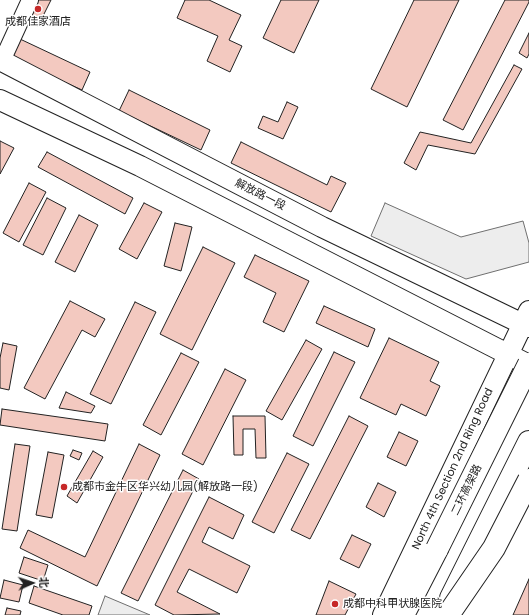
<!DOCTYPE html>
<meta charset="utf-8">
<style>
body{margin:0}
#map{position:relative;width:529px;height:615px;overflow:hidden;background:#fff;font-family:Poppins,"Noto Sans SC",sans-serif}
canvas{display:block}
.north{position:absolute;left:12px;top:563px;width:40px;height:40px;-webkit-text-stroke:3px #fff;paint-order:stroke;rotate:87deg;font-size:11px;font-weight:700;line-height:16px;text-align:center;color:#222}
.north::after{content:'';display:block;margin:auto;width:14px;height:18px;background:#222;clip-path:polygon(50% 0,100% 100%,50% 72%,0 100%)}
</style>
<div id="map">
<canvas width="529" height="615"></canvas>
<div class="north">北</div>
</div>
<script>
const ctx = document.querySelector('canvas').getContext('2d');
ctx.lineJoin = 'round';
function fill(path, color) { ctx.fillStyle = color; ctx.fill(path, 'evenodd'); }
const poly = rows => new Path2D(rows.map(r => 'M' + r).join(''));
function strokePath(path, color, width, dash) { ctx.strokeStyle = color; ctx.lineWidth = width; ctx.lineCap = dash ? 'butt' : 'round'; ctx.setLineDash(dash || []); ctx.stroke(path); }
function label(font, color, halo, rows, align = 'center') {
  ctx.font = font + ' Poppins,"Noto Sans SC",sans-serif'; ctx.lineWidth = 3; ctx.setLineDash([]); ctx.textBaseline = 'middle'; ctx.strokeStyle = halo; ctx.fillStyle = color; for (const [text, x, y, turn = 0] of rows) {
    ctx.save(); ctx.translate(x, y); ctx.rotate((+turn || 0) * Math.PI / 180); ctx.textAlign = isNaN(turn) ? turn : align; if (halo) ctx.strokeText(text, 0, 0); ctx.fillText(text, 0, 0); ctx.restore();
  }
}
const parking = poly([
 [385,203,461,237,523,221,529,243,529,262,466,279,371,236,385,203],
 [105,596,150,615,98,615,105,596]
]);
fill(parking, '#ededed');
strokePath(parking, '#6f6f6f', 1);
const building = poly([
 [35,0,51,0,38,26,25,19,35,0],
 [185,0,209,0,241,15,229,40,242,46,230,72,207,61,218,36,177,18,185,0],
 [281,0,319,0,294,53,263,38,281,0],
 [414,0,459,0,407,107,371,89,414,0],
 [505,0,529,0,529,2,463,130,443,120,505,0],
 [529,33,529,54,527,58,519,53,529,33],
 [20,39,90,72,82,90,12,58,20,39],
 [514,65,522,69,475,154,428,145,416,170,404,163,420,132,471,143,514,65],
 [129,90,210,130,201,150,119,111,129,90],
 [287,102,298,107,283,139,258,128,263,116,278,122,287,102],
 [0,141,14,148,0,174,0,141],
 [241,142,327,185,331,176,346,183,331,212,231,163,241,142],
 [47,152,133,198,125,214,38,167,47,152],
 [29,183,46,192,19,242,3,233,29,183],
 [47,198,66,208,43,255,23,245,47,198],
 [144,203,162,212,137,259,119,249,144,203],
 [79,215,98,225,75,272,55,262,79,215],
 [175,223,192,227,181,271,164,266,175,223],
 [203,247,235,263,192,350,160,334,203,247],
 [255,255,309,281,284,332,263,322,276,293,244,277,255,255],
 [70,301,105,319,95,337,82,330,45,399,24,388,70,301],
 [135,302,156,312,111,404,90,394,135,302],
 [324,306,375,329,368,347,316,323,324,306],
 [389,338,439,362,430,381,440,386,426,416,401,404,396,415,360,398,389,338],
 [306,340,322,349,282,420,266,411,306,340],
 [3,343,17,346,9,390,0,388,0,358,3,343],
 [334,352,355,362,313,446,293,436,334,352],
 [181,353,199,362,161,435,143,425,181,353],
 [225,369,246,380,203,465,182,454,225,369],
 [66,392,95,406,91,413,59,408,66,392],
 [2,409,108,424,105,441,0,425,2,409],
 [233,416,265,416,266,458,256,458,255,429,243,429,243,455,234,455,233,416],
 [349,416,368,426,310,539,291,530,349,416],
 [399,432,418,441,406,466,387,457,399,432],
 [15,444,30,446,17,531,2,529,15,444],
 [139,444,160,455,97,586,20,548,28,530,85,557,139,444],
 [73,450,82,453,79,460,70,456,73,450],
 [93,451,103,457,77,503,67,496,93,451],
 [48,452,64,455,52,518,36,515,48,452],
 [287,453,309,464,274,533,252,522,287,453],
 [183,470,199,479,138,601,121,593,183,470],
 [378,483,396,492,384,517,366,507,378,483],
 [209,497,244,515,233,539,209,527,202,542,250,566,237,593,189,569,177,592,220,614,174,615,155,605,209,497],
 [352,535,371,544,359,568,340,559,352,535],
 [24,557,48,565,43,581,19,573,24,557],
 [529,579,529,615,513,615,529,579],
 [4,580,23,585,19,602,0,598,4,580],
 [329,581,356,594,345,615,316,615,329,581],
 [34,586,92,606,89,615,63,615,29,603,34,586],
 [7,608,21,611,20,615,5,615,7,608]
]);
fill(building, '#f3c9c0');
strokePath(building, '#222', 1);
const minor = poly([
 [2,61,30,0]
]);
const major = poly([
 [0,60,322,227,529,327],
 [0,100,140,166,529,365],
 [383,615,529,311]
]);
const highway = poly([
 [451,598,529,442],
 [403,615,437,549]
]);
strokePath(minor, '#222', 18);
strokePath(major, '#222', 22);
strokePath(highway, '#222', 24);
strokePath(minor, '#fff', 16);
strokePath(major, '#fff', 20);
strokePath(highway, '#fff', 22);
const highwayBridge = poly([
 [437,549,529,364],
 [448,615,494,548,529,480]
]);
strokePath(highwayBridge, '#222', 24, []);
strokePath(highwayBridge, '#fff', 22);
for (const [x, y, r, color] of [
 [38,9,4,"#c62828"],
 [64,487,4,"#c62828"],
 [335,604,4,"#c62828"]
]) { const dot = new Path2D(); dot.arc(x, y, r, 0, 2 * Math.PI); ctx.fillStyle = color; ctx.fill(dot); strokePath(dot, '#fff', 1.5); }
label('11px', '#222', '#fff', [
 ["成都佳家酒店",38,22,"center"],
 ["成都市金牛区华兴幼儿园(解放路一段)",72,487],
 ["成都中科甲状腺医院",343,604]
], 'left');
label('11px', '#222', '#fff', [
 ["解放路一段",260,195,27],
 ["North 4th Section 2nd Ring Road",453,469,-65],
 ["二环高架路",467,490,-64]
]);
</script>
